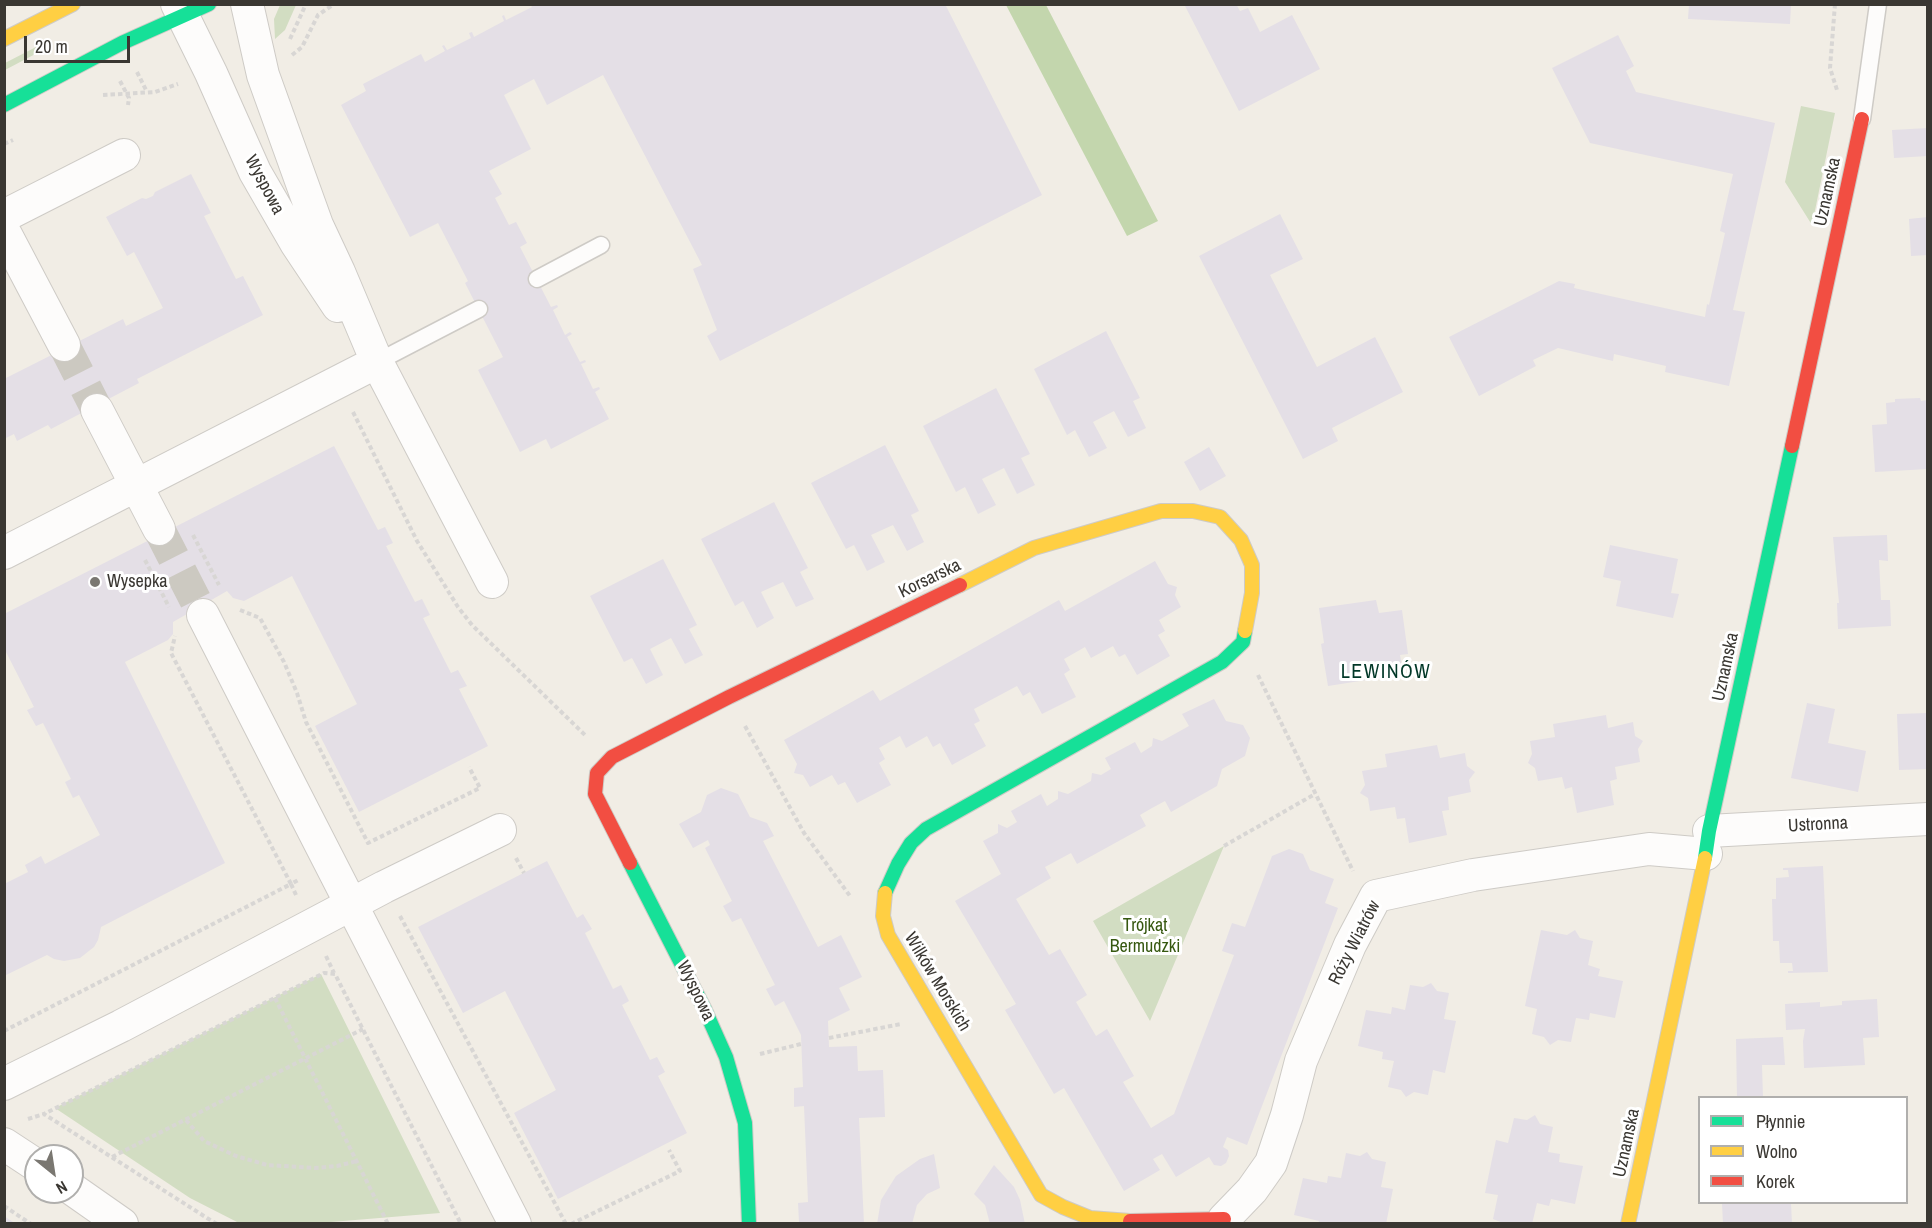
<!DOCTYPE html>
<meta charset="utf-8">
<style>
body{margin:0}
#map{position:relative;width:1932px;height:1228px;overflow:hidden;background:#f1ede5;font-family:"Archivo Narrow",sans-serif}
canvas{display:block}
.frame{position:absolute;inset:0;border:6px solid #3a3732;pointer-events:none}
.legend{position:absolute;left:1698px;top:1096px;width:210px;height:108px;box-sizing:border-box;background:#fff;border:2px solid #b0afad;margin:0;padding:8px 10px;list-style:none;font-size:18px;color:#3a3732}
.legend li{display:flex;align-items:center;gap:12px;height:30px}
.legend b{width:30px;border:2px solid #b0afad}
.north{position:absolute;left:24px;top:1144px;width:60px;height:60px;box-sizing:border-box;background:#fff;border:2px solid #b0afad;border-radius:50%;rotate:150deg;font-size:16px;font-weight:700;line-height:24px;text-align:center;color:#3a3732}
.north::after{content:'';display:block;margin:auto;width:21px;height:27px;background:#7a7771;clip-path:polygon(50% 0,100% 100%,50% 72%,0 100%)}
.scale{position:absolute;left:24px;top:36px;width:106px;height:27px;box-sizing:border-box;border:3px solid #3a3732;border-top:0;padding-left:8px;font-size:18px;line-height:21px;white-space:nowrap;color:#3a3732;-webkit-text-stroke:4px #fff;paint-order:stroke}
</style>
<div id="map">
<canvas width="1932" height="1228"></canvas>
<div class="frame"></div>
<ul class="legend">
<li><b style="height:8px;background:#16e098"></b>Płynnie</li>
<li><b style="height:8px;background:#ffcf43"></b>Wolno</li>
<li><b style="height:8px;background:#f24e42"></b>Korek</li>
</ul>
<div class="north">N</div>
<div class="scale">20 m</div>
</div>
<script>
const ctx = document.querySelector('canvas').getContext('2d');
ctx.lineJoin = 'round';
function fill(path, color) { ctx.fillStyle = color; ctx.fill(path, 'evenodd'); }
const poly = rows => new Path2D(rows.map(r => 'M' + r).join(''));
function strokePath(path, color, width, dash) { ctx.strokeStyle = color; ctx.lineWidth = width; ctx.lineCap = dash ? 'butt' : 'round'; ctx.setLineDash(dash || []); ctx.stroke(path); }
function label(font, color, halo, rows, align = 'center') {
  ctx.font = font + ' "Archivo Narrow",sans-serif'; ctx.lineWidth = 6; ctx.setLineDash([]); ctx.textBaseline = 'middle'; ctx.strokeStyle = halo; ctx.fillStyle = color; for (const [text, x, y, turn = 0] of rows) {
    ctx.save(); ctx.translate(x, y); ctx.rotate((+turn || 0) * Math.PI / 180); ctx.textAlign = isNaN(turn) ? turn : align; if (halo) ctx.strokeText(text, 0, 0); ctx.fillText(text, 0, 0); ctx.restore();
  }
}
fill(poly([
 [280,5,296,5,285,30,275,39,274,19],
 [38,46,41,51,5,70,5,63],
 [1801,106,1835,113,1812,225,1785,182],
 [1224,846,1150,1021,1093,921],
 [321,974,440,1213,319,1223,239,1223,190,1198,55,1108]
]), '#d2ddc2');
fill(poly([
 [1006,5,1046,5,1158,221,1127,236]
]), '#c3d6ad');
fill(poly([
 [530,4,534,6,537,4,945,4,1042,195,720,361,707,336,717,330,693,269,702,265,603,75,547,105,534,79,504,95,531,149,489,171,502,194,495,198,509,225,516,222,527,243,520,247,551,307,557,305,558,307,553,310,565,335,570,332,572,334,567,337,580,362,585,360,586,362,581,364,593,389,599,387,600,389,595,392,609,419,551,449,546,439,520,452,478,370,503,357,465,283,468,281,438,223,410,237,341,105,366,91,363,84,421,54,425,62,445,51,442,46,444,45,447,50,471,38,469,33,472,32,474,37,504,21,502,16,504,15,506,20,532,7],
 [1184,4,1236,4,1240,11,1248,8,1260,32,1292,15,1320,69,1239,111],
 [1689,4,1791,4,1790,24,1688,19],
 [1618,35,1634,66,1626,71,1636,92,1775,123,1733,310,1745,312,1729,386,1665,372,1666,366,1614,354,1613,361,1558,348,1533,360,1536,366,1479,396,1449,337,1559,281,1575,284,1574,288,1705,317,1707,304,1709,305,1725,233,1720,231,1733,174,1590,143,1552,68],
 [1928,128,1928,156,1894,158,1892,130],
 [191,174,211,213,204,216,236,279,243,276,263,315,137,379,139,383,51,429,48,425,17,441,14,434,4,439,4,379,123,319,126,326,163,308,134,252,127,256,106,217,142,198,146,199,153,196,155,192],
 [1280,214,1303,259,1270,275,1317,367,1375,337,1403,392,1332,428,1338,441,1303,459,1199,256],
 [1928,217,1928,255,1911,256,1909,219],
 [1106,331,1140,398,1133,401,1146,428,1128,437,1114,411,1093,422,1107,448,1089,457,1075,430,1067,435,1034,369],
 [996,388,1030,454,1021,458,1035,485,1017,494,1004,468,982,479,996,505,978,514,965,487,956,492,923,426],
 [1920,398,1921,401,1928,400,1928,469,1875,472,1872,425,1887,424,1886,403,1895,402,1895,399],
 [885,445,919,511,911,515,924,542,907,551,893,525,871,535,885,562,867,571,854,545,846,549,811,483],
 [334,446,378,530,385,527,393,543,386,546,415,602,422,599,430,615,423,618,451,673,458,670,467,686,459,689,488,746,359,812,315,726,357,704,292,576,244,601,233,598,227,591,173,622,173,634,168,640,125,662,225,863,101,927,98,940,94,947,80,958,64,961,54,959,47,955,4,976,4,884,28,872,25,865,41,856,45,864,100,835,79,795,73,798,65,782,71,779,43,723,36,726,27,710,34,707,4,648,4,614],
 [1209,447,1226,476,1200,491,1184,462],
 [774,502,808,568,800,572,814,599,796,607,783,582,761,592,774,618,757,628,743,601,735,606,701,539],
 [1887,535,1888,561,1879,560,1881,600,1890,600,1891,626,1838,629,1837,603,1839,603,1833,537],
 [1610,545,1678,559,1671,593,1679,594,1673,618,1616,606,1621,581,1603,577],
 [663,559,697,625,689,629,703,655,685,664,671,638,650,649,663,675,646,684,632,658,624,662,590,596],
 [1155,561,1168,584,1177,587,1175,595,1181,607,1159,620,1165,631,1158,635,1170,656,1137,675,1125,654,1119,657,1113,646,1091,658,1085,647,1064,659,1070,670,1064,674,1076,697,1042,714,1030,692,1023,696,1017,686,974,709,980,721,974,724,986,746,952,765,940,743,933,747,927,736,906,748,900,736,879,748,885,759,879,763,891,785,857,803,845,782,838,785,832,775,810,787,803,775,794,773,797,764,784,740,873,690,880,701,1059,600,1065,611],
 [1376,600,1379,613,1402,610,1408,654,1400,655,1403,672,1392,674,1392,676,1328,686,1321,644,1324,643,1319,608],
 [1214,699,1226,721,1243,725,1250,738,1245,756,1222,769,1217,786,1171,812,1165,801,1152,808,1140,815,1146,826,1077,864,1071,853,1045,867,1051,878,1016,899,1049,955,1060,949,1087,995,1076,1002,1096,1036,1107,1029,1134,1076,1123,1082,1151,1128,1174,1114,1234,955,1222,951,1232,923,1245,927,1272,856,1289,849,1303,854,1310,870,1334,879,1325,903,1338,908,1247,1145,1227,1137,1223,1147,1228,1150,1229,1156,1226,1163,1221,1166,1214,1165,1209,1157,1176,1177,1162,1154,1153,1159,1160,1170,1124,1191,1064,1088,1054,1094,1005,1010,1016,1004,955,901,1001,874,983,841,998,833,998,824,1007,828,1017,822,1011,811,1041,794,1047,806,1058,799,1058,791,1068,794,1091,781,1092,773,1101,775,1111,769,1105,758,1135,742,1141,753,1152,746,1153,738,1162,741,1189,726,1182,714],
 [1807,703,1835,709,1828,743,1866,751,1858,792,1791,778],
 [1928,713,1928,769,1899,770,1897,714],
 [1606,715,1608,728,1633,722,1635,736,1643,741,1638,749,1640,762,1615,767,1617,779,1610,781,1614,805,1577,813,1572,787,1565,789,1562,777,1538,781,1535,768,1528,763,1532,754,1530,741,1555,737,1553,724],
 [1437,745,1440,758,1465,753,1467,766,1475,772,1469,780,1471,792,1448,797,1449,810,1442,811,1447,835,1409,843,1405,818,1397,819,1395,807,1370,811,1368,798,1360,793,1365,785,1362,771,1387,767,1385,754],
 [721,788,738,794,750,817,767,823,774,836,763,841,818,947,841,935,862,977,839,988,850,1010,828,1021,829,1047,857,1046,858,1071,883,1070,885,1117,859,1118,864,1224,799,1222,798,1203,808,1202,804,1106,794,1107,794,1088,803,1087,801,1035,784,1001,775,1006,766,989,775,985,741,918,732,922,723,906,732,901,705,848,710,845,708,840,693,848,679,824,701,812,707,795],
 [547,861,577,918,583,914,592,929,585,933,613,989,621,985,629,1001,622,1005,650,1060,657,1057,665,1072,658,1076,687,1133,558,1199,514,1113,556,1090,505,991,463,1013,418,927],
 [1823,866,1828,972,1788,973,1788,971,1793,971,1792,963,1780,963,1779,941,1773,941,1772,899,1776,899,1776,878,1789,877,1788,870,1783,870,1783,868],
 [1541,930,1567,935,1575,930,1580,938,1593,941,1588,965,1600,969,1598,976,1623,981,1615,1018,1590,1013,1589,1020,1576,1018,1571,1042,1558,1040,1550,1045,1544,1037,1532,1034,1537,1009,1525,1006],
 [1431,983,1437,991,1449,993,1444,1019,1456,1021,1445,1073,1433,1070,1428,1095,1414,1092,1406,1097,1401,1090,1388,1087,1394,1061,1382,1059,1383,1052,1358,1046,1366,1010,1391,1014,1392,1007,1405,1010,1410,985,1423,987],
 [1877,999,1879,1037,1863,1038,1865,1065,1804,1068,1803,1041,1805,1029,1786,1030,1785,1004,1820,1002,1820,1007,1842,1005,1842,1001],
 [1783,1037,1785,1065,1762,1065,1763,1098,1737,1098,1736,1039],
 [1535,1115,1540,1124,1553,1127,1548,1152,1560,1154,1559,1162,1583,1166,1575,1204,1551,1199,1549,1206,1537,1203,1532,1224,1506,1224,1493,1219,1498,1195,1485,1193,1496,1140,1508,1143,1514,1118,1527,1120],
 [1367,1152,1372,1159,1386,1162,1381,1187,1393,1189,1386,1224,1318,1224,1319,1221,1294,1215,1303,1178,1327,1183,1328,1176,1341,1178,1346,1153,1360,1156],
 [934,1154,940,1188,927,1194,917,1205,912,1224,877,1224,881,1200,896,1176,920,1159],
 [994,1165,1014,1187,1020,1200,1025,1224,990,1224,985,1205,974,1194],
 [1722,1203,1791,1203,1792,1224,1723,1224],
 [4,1216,16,1224,4,1224]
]), '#e4dfe6');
strokePath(poly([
 [64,345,97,410],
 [159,529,203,615]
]), '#ccc9c1', 32, [32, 16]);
const lane = poly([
 [1862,119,1878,4],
 [537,279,601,245],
 [377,362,479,309]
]);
const street = poly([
 [177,4,211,73,255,172,296,243,338,306],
 [247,4,263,75,317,225,339,272,377,362,492,582],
 [4,216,124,155],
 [4,231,64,345],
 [97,410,159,529],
 [4,553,377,362],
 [203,615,515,1224],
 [1709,831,1928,819],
 [4,1084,121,1026,384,887,500,830],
 [4,1144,36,1165],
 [72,1189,122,1224],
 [1225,1224,1224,1219,1252,1190,1271,1163,1287,1115,1301,1061,1350,945,1376,896,1473,875,1649,849,1706,854]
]);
const fast = poly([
 [4,105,122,43,209,4],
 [1705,858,1709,831,1792,446],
 [630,863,705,1010,726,1057,745,1123,749,1224],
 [885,893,898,864,911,843,926,829,1222,662,1243,642,1245,631]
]);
const slow = poly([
 [4,39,73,4],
 [960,585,1034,548,1161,511,1193,511,1220,517,1241,540,1252,565,1252,593,1245,631],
 [885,893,883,916,888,935,1041,1195,1063,1207,1090,1218,1130,1221],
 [1628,1224,1705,858]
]);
const jam = poly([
 [1792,446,1862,119],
 [630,863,595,794,597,773,612,757,729,697,960,585],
 [1130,1221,1224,1219]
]);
strokePath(lane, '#cecbc6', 19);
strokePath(street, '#cecbc6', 34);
strokePath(fast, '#cecbc6', 16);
strokePath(slow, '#cecbc6', 16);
strokePath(jam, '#cecbc6', 16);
strokePath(poly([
 [1835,4,1830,68,1837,90],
 [290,39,306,4],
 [292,55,302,47,318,15,334,4],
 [137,72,147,92],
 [120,81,129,98,128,105],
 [103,95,155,92,178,84],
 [4,144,13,140],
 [353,412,417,541,458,607,472,625,586,736],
 [193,535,219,585],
 [145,560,169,607],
 [240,610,260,618,284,662,297,693,306,722,368,843,480,788,469,767],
 [1258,675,1353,871],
 [745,726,804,833,850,896],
 [1224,846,1315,794],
 [516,858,524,873],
 [296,895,291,884,300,879],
 [400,916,566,1224],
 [326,956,334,973],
 [275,998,388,1224],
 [4,1031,291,884,171,653,175,636],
 [829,1038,901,1024],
 [760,1054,801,1044],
 [28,1119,44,1114],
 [186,1120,204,1141,236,1156,267,1165,315,1168,337,1166,357,1161],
 [112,1157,363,1029],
 [4,1206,31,1224],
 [217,1224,207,1218,44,1114,324,973,335,974,461,1224],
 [571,1224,680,1171,669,1150]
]), '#d8d6d4', 4, [4.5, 3]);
strokePath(lane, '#fdfcfb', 16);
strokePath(street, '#fdfcfb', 32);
strokePath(fast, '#16e098', 14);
strokePath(slow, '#ffcf43', 14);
strokePath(jam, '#f24e42', 14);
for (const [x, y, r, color] of [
 [95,582,6,"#7a7771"]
]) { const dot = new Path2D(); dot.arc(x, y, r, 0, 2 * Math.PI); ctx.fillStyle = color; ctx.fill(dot); strokePath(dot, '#fff', 2); }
label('18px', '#3a3732', '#fff', [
 ["Wyspowa",264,185,62],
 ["Uznamska",1828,192,-78],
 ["Korsarska",930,579,-26],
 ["Uznamska",1726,667,-78],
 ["Ustronna",1818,825,-3],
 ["Róży Wiatrów",1355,943,-63],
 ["Wilków Morskich",937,982,59],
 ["Wyspowa",695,991,64],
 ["Uznamska",1627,1143,-78]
]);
label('18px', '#3a3732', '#fff', [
 ["Wysepka",107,582]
], 'left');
label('18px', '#365810', '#fff', [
 ["Trójkąt",1145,926],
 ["Bermudzki",1145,947]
]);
ctx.letterSpacing = '1.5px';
label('20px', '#013727', '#fff', [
 ["LEWINÓW",1386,673]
]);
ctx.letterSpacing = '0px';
</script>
